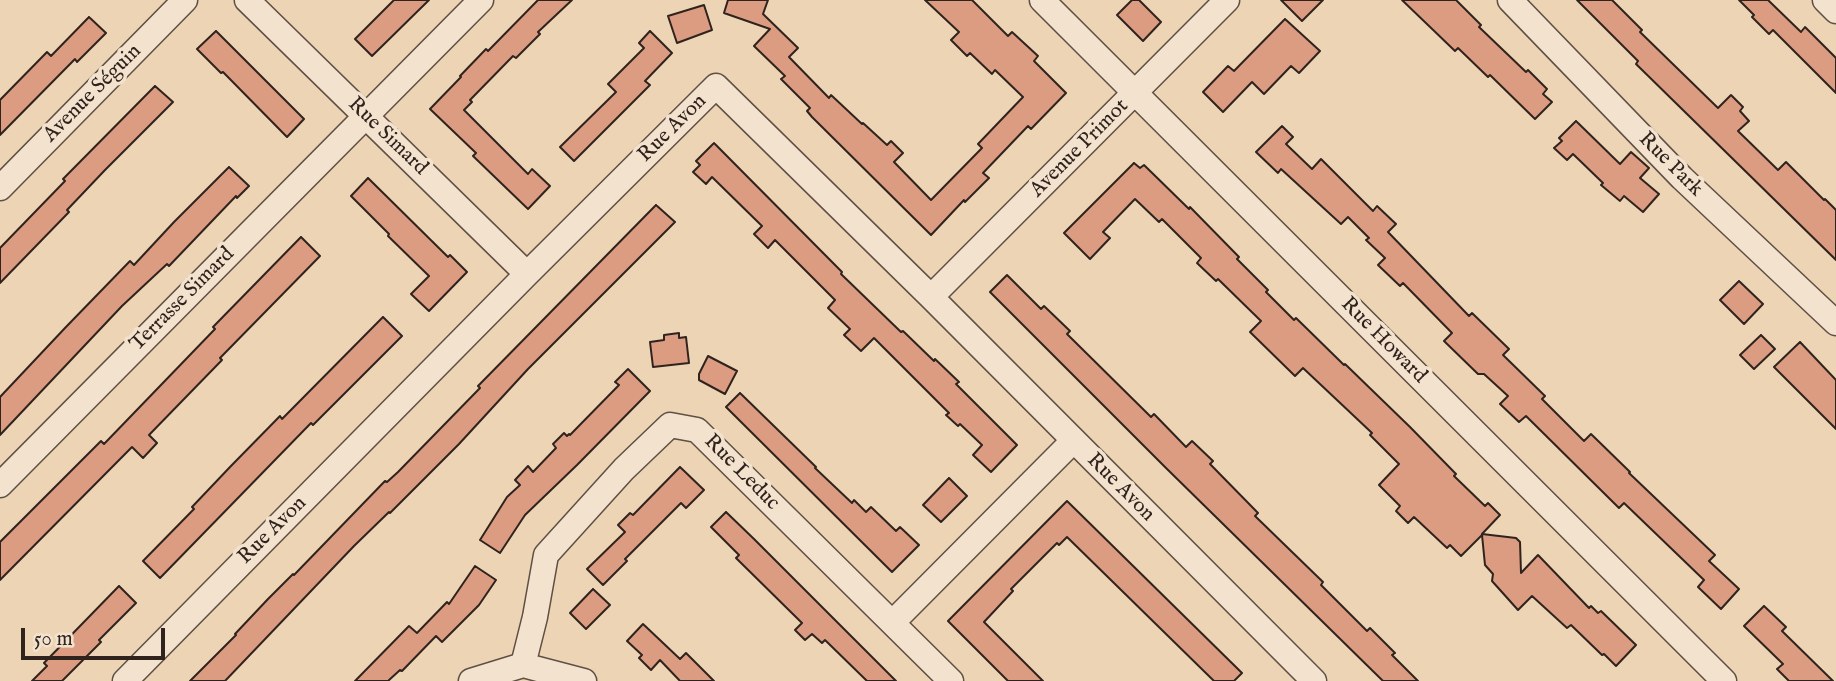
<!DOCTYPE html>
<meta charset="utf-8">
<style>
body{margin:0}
#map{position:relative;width:1836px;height:681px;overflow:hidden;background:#ecd4b4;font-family:"IM FELL English",serif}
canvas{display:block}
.scale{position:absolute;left:21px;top:628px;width:144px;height:32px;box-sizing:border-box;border:4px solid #30231e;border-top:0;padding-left:9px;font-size:21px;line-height:24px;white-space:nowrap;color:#30231e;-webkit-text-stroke:5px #f3e3ce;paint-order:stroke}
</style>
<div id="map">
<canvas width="1836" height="681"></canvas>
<div class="scale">50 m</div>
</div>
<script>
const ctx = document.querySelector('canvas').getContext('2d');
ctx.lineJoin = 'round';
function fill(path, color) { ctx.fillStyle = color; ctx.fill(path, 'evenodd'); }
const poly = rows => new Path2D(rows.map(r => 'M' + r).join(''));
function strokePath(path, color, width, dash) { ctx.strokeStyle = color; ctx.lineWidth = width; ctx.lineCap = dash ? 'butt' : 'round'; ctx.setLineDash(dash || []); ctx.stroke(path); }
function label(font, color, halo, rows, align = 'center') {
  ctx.font = font + ' "IM FELL English",serif'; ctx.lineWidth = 7; ctx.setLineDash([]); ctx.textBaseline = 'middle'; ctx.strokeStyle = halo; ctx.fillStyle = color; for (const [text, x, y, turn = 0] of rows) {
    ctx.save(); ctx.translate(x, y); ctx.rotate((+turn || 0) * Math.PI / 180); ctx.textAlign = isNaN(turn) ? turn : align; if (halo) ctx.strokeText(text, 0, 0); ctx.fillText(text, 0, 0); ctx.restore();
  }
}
const building = poly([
 [394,0,429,0,372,56,355,39,394,0],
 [538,0,572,0,538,32,540,34,516,58,513,56,470,100,472,102,464,110,528,174,532,169,550,186,528,209,473,156,476,153,430,109,461,77,460,76,486,49,488,51,538,0],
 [728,0,768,0,763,14,798,48,789,57,829,98,831,95,862,124,863,123,887,145,891,141,903,153,894,162,931,200,982,148,978,144,1023,97,995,70,992,74,970,53,967,56,951,40,959,32,925,0,972,0,1008,36,1012,32,1038,56,1034,61,1066,93,1031,129,1028,126,983,173,989,178,965,202,964,200,931,235,812,117,807,111,810,108,781,79,785,76,754,46,770,29,724,13,728,0],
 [1132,0,1139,0,1161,22,1143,41,1117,15,1132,0],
 [1281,0,1323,0,1302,21,1281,0],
 [1402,0,1456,0,1481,25,1479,27,1526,72,1528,70,1547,89,1543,94,1552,102,1535,119,1490,75,1488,77,1458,48,1455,51,1402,0],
 [1577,0,1612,0,1642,30,1640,32,1718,108,1731,95,1743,107,1740,111,1749,121,1738,131,1778,170,1786,162,1824,200,1825,199,1836,210,1836,260,1636,64,1638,61,1577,0],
 [1739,0,1768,0,1801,32,1805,27,1836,58,1836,93,1773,30,1769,34,1752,17,1754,15,1739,0],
 [704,5,712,30,677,43,668,16,704,5],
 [89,17,106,33,77,62,75,59,0,135,0,100,47,52,51,56,89,17],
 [1285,19,1320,51,1299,73,1291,66,1264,94,1252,82,1223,112,1203,92,1228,66,1234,71,1285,19],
 [216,31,304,119,287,137,223,72,221,73,197,49,216,31],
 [650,31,672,53,645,81,650,85,574,161,560,147,616,92,608,84,644,48,639,43,650,31],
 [155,86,173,102,105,170,67,210,69,212,0,283,0,248,65,181,63,179,155,86],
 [1576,121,1620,164,1631,152,1649,168,1640,178,1659,194,1643,212,1624,196,1620,201,1601,185,1603,183,1573,154,1567,160,1554,148,1562,141,1559,138,1576,121],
 [1282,126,1293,137,1286,144,1312,169,1321,159,1373,211,1377,206,1396,224,1388,232,1469,316,1472,313,1509,349,1503,355,1545,396,1542,399,1584,441,1591,434,1630,472,1629,473,1715,555,1709,561,1739,589,1721,609,1698,587,1704,580,1624,503,1619,508,1526,416,1519,422,1500,404,1508,396,1484,374,1478,374,1444,341,1452,333,1403,283,1400,286,1378,265,1385,258,1366,240,1369,238,1348,217,1341,224,1281,169,1278,173,1256,152,1282,126],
 [714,143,842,272,841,274,901,332,903,331,934,361,935,359,959,382,956,384,1017,445,991,472,973,455,982,445,960,424,958,426,946,415,949,413,874,338,861,351,844,335,850,329,828,308,835,300,775,240,768,248,754,234,762,226,712,177,706,184,693,172,700,165,696,161,714,143],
 [1134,163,1140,168,1144,165,1189,209,1190,207,1239,257,1237,259,1268,290,1266,292,1294,320,1296,318,1344,365,1345,364,1410,427,1456,474,1454,476,1485,506,1488,503,1500,515,1482,534,1516,538,1520,542,1521,573,1538,555,1589,608,1591,606,1598,613,1601,611,1636,645,1616,666,1604,654,1602,655,1571,625,1567,628,1532,596,1518,610,1492,581,1493,574,1485,565,1482,535,1461,556,1450,545,1447,548,1414,517,1408,523,1396,511,1400,506,1379,485,1399,464,1370,435,1372,433,1303,368,1295,376,1250,332,1261,321,1218,279,1216,281,1197,263,1201,258,1162,219,1159,222,1135,199,1103,232,1110,238,1090,259,1064,233,1134,163],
 [229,167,249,186,237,198,236,196,169,266,167,264,122,306,0,435,0,397,65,328,130,261,134,265,174,222,229,167],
 [368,178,448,257,450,255,467,272,429,311,411,294,429,276,388,236,389,234,351,196,368,178],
 [656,205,675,222,528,369,459,444,390,513,389,512,354,546,225,681,190,681,236,635,235,634,268,599,293,574,294,575,385,481,387,482,398,472,480,388,478,386,656,205],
 [301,237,320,256,220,358,222,360,149,435,157,443,143,458,132,447,0,580,0,542,101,441,104,444,215,329,213,327,301,237],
 [1007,275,1041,309,1044,306,1070,331,1067,334,1151,417,1154,414,1186,447,1192,441,1213,461,1210,464,1258,513,1255,516,1323,582,1321,585,1367,631,1370,628,1395,653,1392,655,1418,681,1383,681,1166,468,990,292,1007,275],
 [1739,281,1763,304,1744,324,1720,300,1739,281],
 [383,317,402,336,313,425,311,423,160,578,143,561,194,509,192,507,230,467,280,416,282,419,383,317],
 [679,333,679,338,686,337,689,363,653,367,650,342,664,340,664,335,679,333],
 [1761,335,1775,349,1754,369,1740,355,1761,335],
 [1800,342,1836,380,1836,429,1774,367,1800,342],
 [708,356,737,371,725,394,699,380,699,374,708,356],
 [628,369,650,391,577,465,525,515,500,553,480,540,507,497,520,485,515,480,528,466,533,472,556,448,553,444,564,433,567,436,569,434,570,435,619,385,615,382,628,369],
 [740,393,816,467,815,468,852,503,854,500,866,512,871,507,896,531,900,527,919,545,892,572,726,407,740,393],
 [680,467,704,490,686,508,681,503,625,559,627,561,603,585,587,569,625,532,618,525,630,513,633,515,680,467],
 [949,478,967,496,941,522,923,505,949,478],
 [1067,501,1242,673,1234,681,1214,681,1067,537,1059,545,1057,543,1011,589,1013,591,984,622,1043,681,1008,681,948,621,1067,501],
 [726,512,754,539,896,681,867,681,825,640,822,643,812,634,805,640,795,630,802,623,736,558,739,555,711,527,726,512],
 [475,566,496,580,479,605,442,642,436,636,402,671,400,670,388,681,355,681,409,626,417,633,447,602,449,604,475,566],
 [119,586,136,603,99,640,101,642,62,681,32,681,47,666,44,663,119,586],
 [593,589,610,605,586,629,570,613,593,589],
 [1764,606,1786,627,1782,631,1833,681,1789,681,1777,669,1783,664,1744,626,1764,606],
 [643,624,680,659,686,653,714,681,680,681,660,660,651,670,639,658,642,655,627,641,643,624]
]);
fill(building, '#dc9c81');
strokePath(building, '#30231e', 2);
const minor = poly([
 [247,0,527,274],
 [1042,0,1724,681],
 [1510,0,1682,178,1836,323],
 [1825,0,1836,11],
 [0,188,185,0],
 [931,297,1227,0],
 [0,485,481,0],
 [893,622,1073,441],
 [523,665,535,617,546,555,624,469,670,425,697,430,951,681],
 [125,681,527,274,716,86,931,297,1314,681],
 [471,681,523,665,584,681]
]);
strokePath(minor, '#5f4f44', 27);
strokePath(minor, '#f3e3ce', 24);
label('21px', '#30231e', '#f3e3ce', [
 ["Avenue Séguin",93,94,-45],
 ["Rue Avon",673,129,-45],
 ["Rue Simard",387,137,44],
 ["Avenue Primot",1080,149,-45],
 ["Rue Park",1670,165,45],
 ["Terrasse Simard",183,300,-45],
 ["Rue Howard",1383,341,45],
 ["Rue Leduc",741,473,45],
 ["Rue Avon",1120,488,45],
 ["Rue Avon",273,531,-45]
]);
</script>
